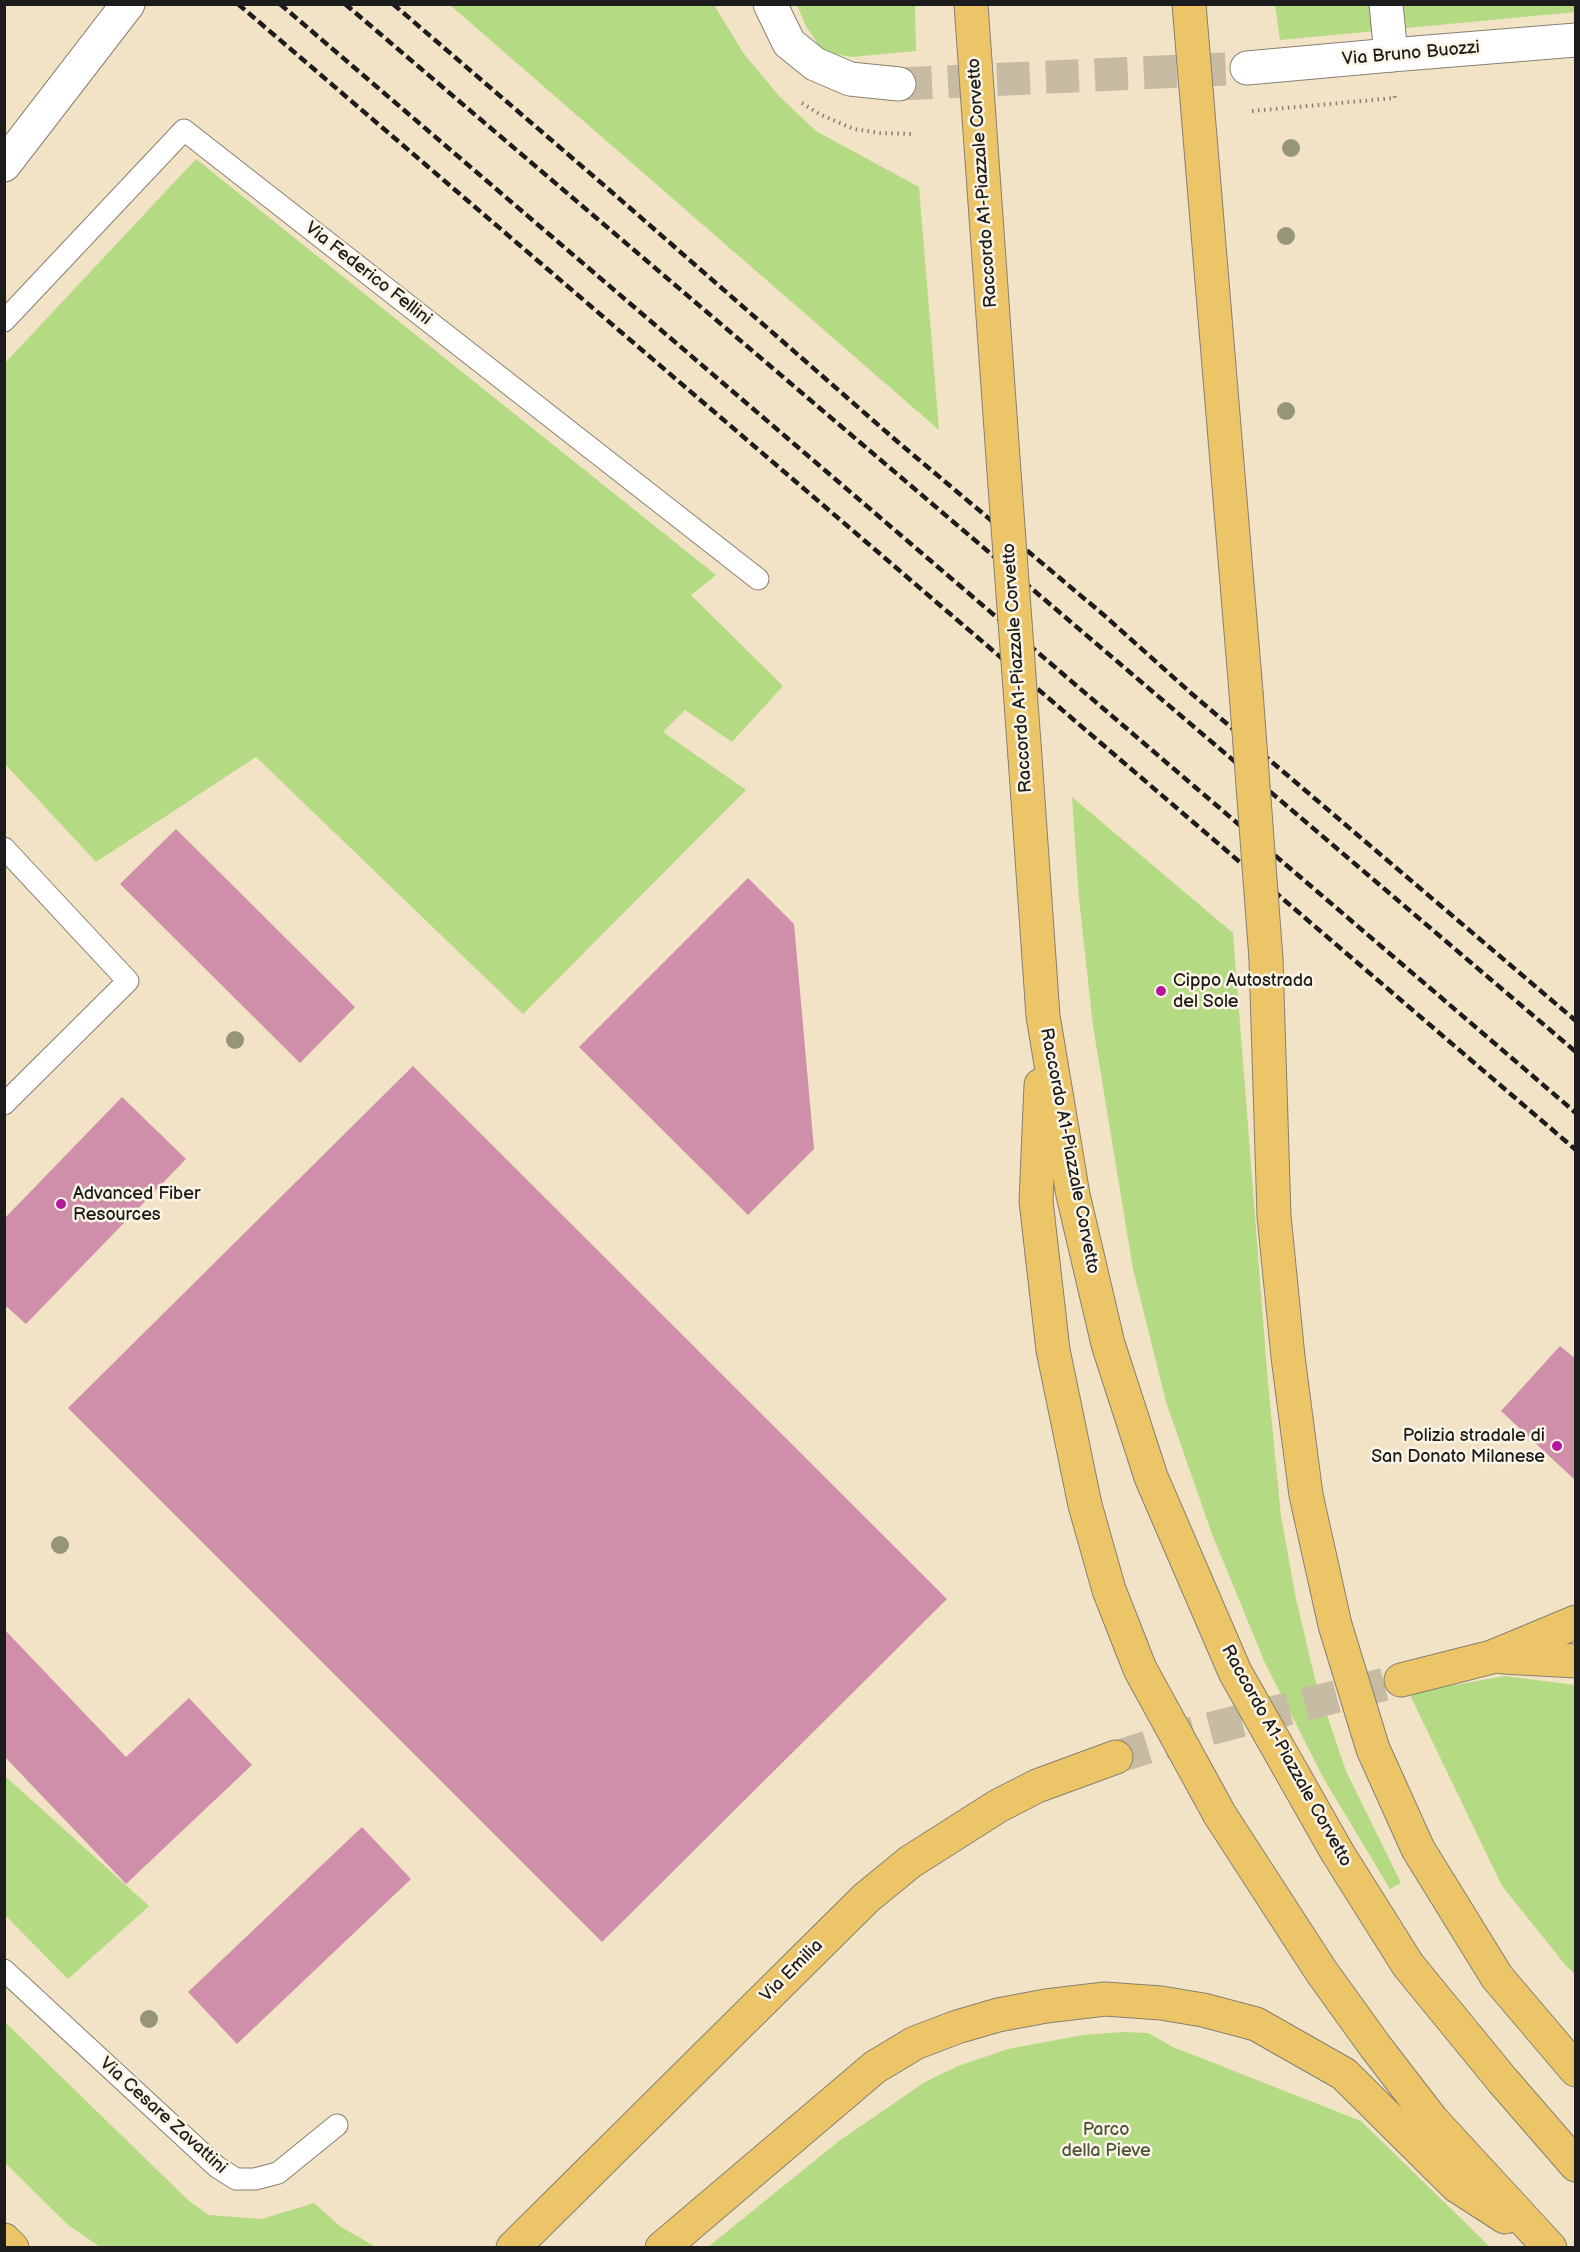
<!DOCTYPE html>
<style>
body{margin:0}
#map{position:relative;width:1580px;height:2252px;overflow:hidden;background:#f2e3c6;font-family:"Balsamiq Sans",sans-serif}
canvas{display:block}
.frame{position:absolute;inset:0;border:6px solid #1c1c1c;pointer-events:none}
</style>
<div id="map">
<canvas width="1580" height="2252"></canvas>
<div class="frame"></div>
</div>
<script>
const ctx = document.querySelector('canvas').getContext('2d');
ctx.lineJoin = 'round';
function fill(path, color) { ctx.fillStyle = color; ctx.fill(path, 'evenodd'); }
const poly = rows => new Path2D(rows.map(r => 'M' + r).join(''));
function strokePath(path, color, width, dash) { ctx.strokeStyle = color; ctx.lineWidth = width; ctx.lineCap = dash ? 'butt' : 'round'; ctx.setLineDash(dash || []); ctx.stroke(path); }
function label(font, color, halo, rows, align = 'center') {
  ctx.font = font + ' "Balsamiq Sans",sans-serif'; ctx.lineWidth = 5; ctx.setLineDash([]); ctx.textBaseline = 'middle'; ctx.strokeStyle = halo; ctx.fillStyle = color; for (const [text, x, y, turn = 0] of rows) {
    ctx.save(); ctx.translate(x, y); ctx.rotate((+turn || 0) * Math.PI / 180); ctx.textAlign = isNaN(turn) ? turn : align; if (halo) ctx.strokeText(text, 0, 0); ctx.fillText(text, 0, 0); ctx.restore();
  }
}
fill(poly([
 [1575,4,1576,12,1280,40,1275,5],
 [450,5,714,5,744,54,780,97,816,131,919,187,939,430],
 [797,5,915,5,916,51,852,57,823,52,806,26],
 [196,159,716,575,691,595,783,686,732,742,685,710,663,732,746,790,523,1014,256,757,96,862,5,764,5,363],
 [1072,797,1233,933,1268,1383,1281,1516,1296,1599,1315,1679,1346,1771,1401,1883,1390,1889,1324,1779,1265,1663,1212,1534,1166,1402,1133,1269,1093,1026,1079,899],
 [1505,1676,1575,1685,1575,1974,1567,1967,1502,1886,1409,1693],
 [5,1776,149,1906,68,1979,5,1915],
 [4,2021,189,2201,209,2215,262,2219,314,2203,341,2227,376,2247,100,2247,67,2224,5,2163],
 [1123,2032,1148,2033,1173,2047,1361,2121,1490,2247,708,2247,839,2141,925,2082,958,2066,1008,2049,1083,2035]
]), '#b4da83');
fill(poly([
 [176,829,355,1007,300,1063,120,884],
 [748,878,794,924,814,1149,748,1215,579,1047],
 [413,1066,947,1599,602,1942,68,1408],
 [122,1097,186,1159,26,1324,7,1307,4,1309,4,1219],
 [1560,1346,1576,1359,1576,1481,1501,1411],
 [4,1629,126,1757,189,1698,252,1765,126,1884,4,1756],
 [362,1827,411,1879,237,2044,188,1992]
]), '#cf8faa');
strokePath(poly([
 [899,84,1247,68]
]), '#c7bba4', 33, [33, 16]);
strokePath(poly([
 [1116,1757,1193,1733,1401,1680]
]), '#c7bba4', 33, [33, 16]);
const service = poly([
 [4,321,184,130,758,579],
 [4,848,128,981,4,1104],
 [4,1970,217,2167,236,2179,255,2179,278,2173,337,2125]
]);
const minor = poly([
 [1391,55,1576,40]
]);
const tertiary = poly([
 [770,4,789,43,815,64,850,79,899,84],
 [1247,68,1391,55,1386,4],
 [4,165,128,4]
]);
const primary = poly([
 [1503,1657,1576,1661],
 [1401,1680,1492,1657,1576,1622],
 [4,2240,12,2248],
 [513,2248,866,1898,910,1862,998,1806,1037,1786,1116,1757]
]);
const motorway = poly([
 [971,4,1005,486],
 [1189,4,1246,692],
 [1025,757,1043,1016,1073,1195,1108,1344,1151,1477,1235,1672,1337,1852,1408,1965,1503,2081,1576,2165],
 [1266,959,1274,1216,1288,1357,1306,1495,1335,1625,1373,1749,1418,1849,1497,1977,1576,2070],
 [1041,1085,1036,1201,1053,1350,1085,1505,1109,1590,1140,1669,1220,1815,1321,1971,1375,2046,1432,2120,1550,2248],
 [662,2248,875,2067,915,2043,957,2027,998,2015,1046,2006,1105,1999,1161,2003,1203,2010,1256,2024,1344,2074,1457,2186,1505,2217]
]);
strokePath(service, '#878071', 23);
strokePath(minor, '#878071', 35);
strokePath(tertiary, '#878071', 35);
strokePath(primary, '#878071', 35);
strokePath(motorway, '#878071', 35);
strokePath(poly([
 [802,103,821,115,854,129,880,133,911,134],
 [1252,111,1395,98,1394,92]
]), '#878071', 4, [1.5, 4.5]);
strokePath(service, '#fff', 21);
strokePath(minor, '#fff', 33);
strokePath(tertiary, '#fff', 33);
strokePath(primary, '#edc569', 33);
strokePath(motorway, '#edc569', 33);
strokePath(poly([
 [238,4,1576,1150],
 [280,4,1576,1113],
 [345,4,1576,1052],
 [393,4,606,187,899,443,1105,616,1192,694,1576,1021]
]), '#1c1c1c', 4.5, [9, 4.5]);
const motorwayBridge = poly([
 [1005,486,1025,757],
 [1246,692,1266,959]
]);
strokePath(motorwayBridge, '#878071', 35, []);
strokePath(motorwayBridge, '#edc569', 33);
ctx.fillStyle = '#96957a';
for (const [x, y] of [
 [1291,148],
 [1286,236],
 [1286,411],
 [235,1040],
 [60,1545],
 [149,2019]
]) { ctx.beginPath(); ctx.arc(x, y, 9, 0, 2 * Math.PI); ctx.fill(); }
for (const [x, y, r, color] of [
 [1161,991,6,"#b5179e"],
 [61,1204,6,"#b5179e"],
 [1557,1446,6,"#b5179e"]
]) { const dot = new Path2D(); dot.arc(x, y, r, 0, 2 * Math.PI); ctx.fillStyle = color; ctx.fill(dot); strokePath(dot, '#fcf5e5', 2); }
label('18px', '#1c1c1c', '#fcf5e5', [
 ["Via Bruno Buozzi",1411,54,-5],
 ["Raccordo A1-Piazzale Corvetto",983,183,-94],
 ["Via Federico Fellini",368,274,38],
 ["Raccordo A1-Piazzale Corvetto",1018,668,-94],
 ["Raccordo A1-Piazzale Corvetto",1069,1151,79],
 ["Raccordo A1-Piazzale Corvetto",1286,1756,61],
 ["Via Emilia",792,1971,-45],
 ["Via Cesare Zavattini",163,2116,42]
]);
label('18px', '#1c1c1c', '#fcf5e5', [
 ["Cippo Autostrada",1173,981],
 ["del Sole",1173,1002],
 ["Advanced Fiber",73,1194],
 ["Resources",73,1215],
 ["Polizia stradale di",1545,1436,"right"],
 ["San Donato Milanese",1545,1457,"right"]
], 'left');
label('18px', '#4a553b', '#fcf5e5', [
 ["Parco",1106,2130],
 ["della Pieve",1106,2151]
]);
</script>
